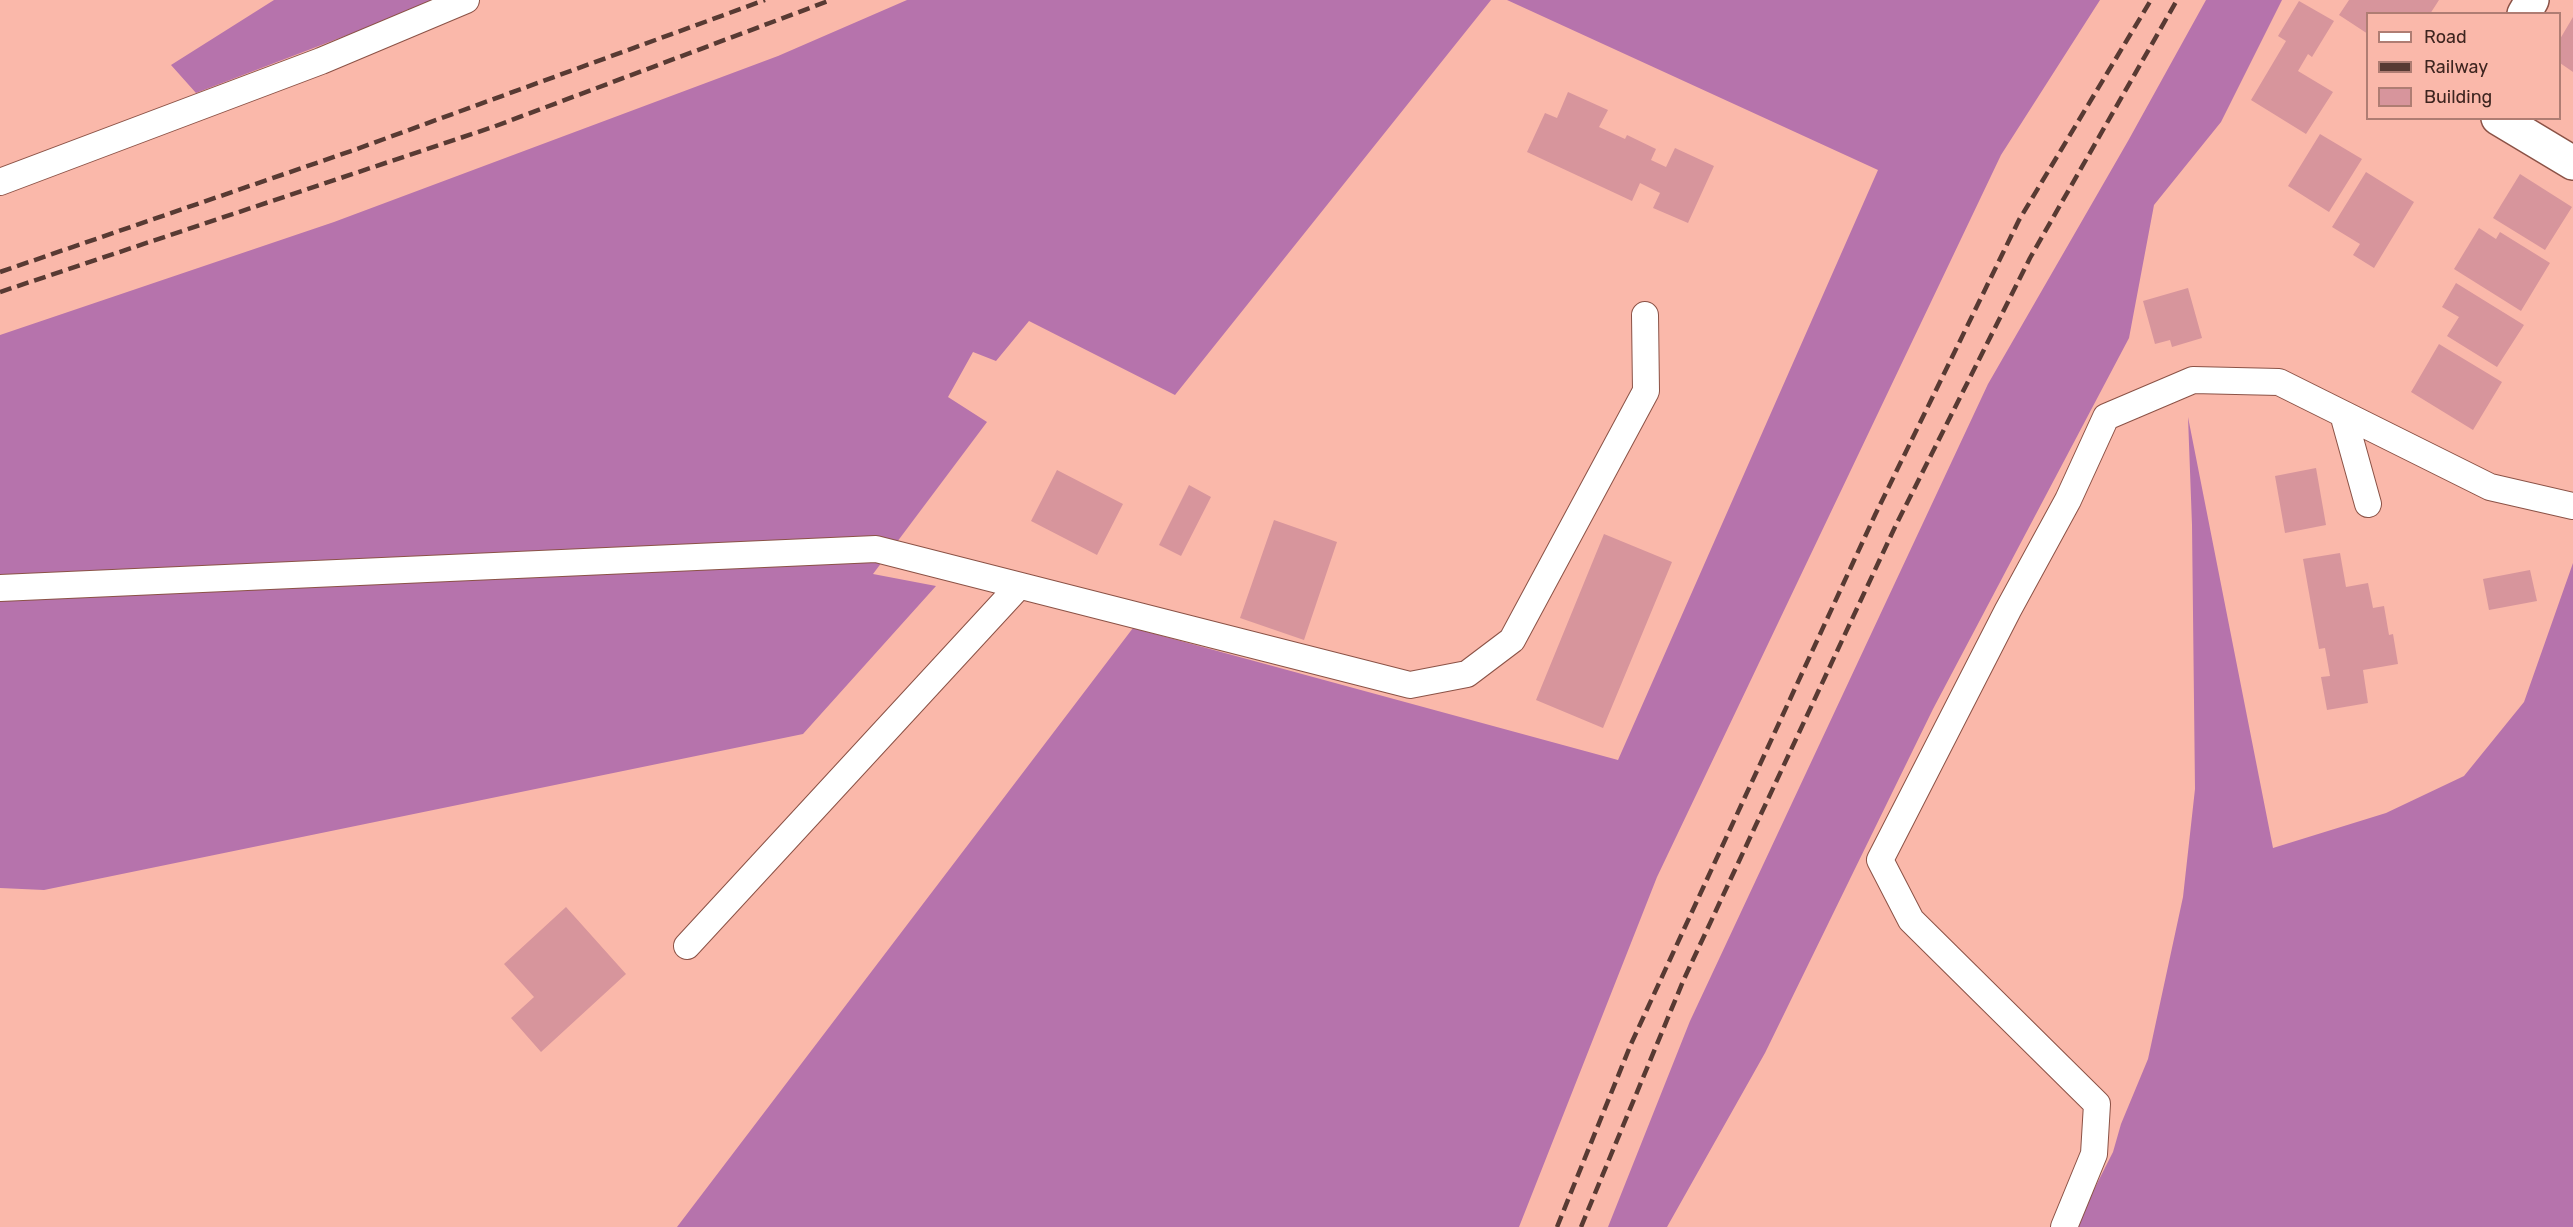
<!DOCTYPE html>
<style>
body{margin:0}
#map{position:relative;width:2573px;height:1227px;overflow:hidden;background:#fab8aa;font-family:Rubik,sans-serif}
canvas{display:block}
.legend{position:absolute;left:2366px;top:12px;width:195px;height:108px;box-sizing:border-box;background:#fab8aa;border:2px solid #af7d73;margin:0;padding:8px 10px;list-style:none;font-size:18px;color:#3e2520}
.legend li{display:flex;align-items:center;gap:12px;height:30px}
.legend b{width:30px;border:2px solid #af7d73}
</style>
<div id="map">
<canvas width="2573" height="1227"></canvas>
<ul class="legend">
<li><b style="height:8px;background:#fff"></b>Road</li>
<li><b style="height:8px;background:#583a33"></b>Railway</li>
<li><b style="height:16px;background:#d7959c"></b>Building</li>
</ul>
</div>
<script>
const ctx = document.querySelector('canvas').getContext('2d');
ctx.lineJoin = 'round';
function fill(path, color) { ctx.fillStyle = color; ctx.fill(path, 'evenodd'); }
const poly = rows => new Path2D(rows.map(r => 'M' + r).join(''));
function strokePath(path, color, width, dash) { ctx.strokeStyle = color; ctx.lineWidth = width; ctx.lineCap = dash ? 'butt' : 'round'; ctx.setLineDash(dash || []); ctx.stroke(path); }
fill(poly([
 [274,0,439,0,196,93,171,65],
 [907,0,1491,0,1175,395,1029,321,996,361,973,352,948,397,987,422,873,574,936,586,803,734,44,890,0,888,0,335,334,222,778,56],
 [1507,0,2100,0,2001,155,1657,877,1519,1227,677,1227,1133,628,1618,760,1878,170],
 [2206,0,2282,0,2221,122,2154,205,2129,338,1933,709,1765,1053,1667,1227,1608,1227,1690,1021,1988,384,2128,141],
 [2188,417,2273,848,2386,813,2464,776,2524,702,2573,563,2573,1227,2075,1227,2113,1152,2121,1124,2148,1059,2183,897,2195,789,2192,525]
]), '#b673ac');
fill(poly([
 [2349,0,2439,0,2430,14,2368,14,2368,34,2339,15],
 [2299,1,2334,21,2312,57,2308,54,2298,71,2333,92,2306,134,2251,100,2286,41,2278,36],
 [2573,17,2573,72,2560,63,2560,39],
 [1568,92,1608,110,1599,127,1625,139,1627,135,1656,149,1651,160,1666,167,1675,148,1714,166,1688,223,1653,208,1660,193,1640,183,1632,201,1527,152,1545,113,1557,118],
 [2320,134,2362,159,2329,212,2288,186],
 [2366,172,2414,202,2374,268,2353,255,2360,244,2332,227],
 [2520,174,2572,207,2545,250,2493,218],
 [2479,228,2496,239,2500,232,2550,263,2521,311,2454,269],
 [2456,283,2524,325,2497,367,2447,336,2459,317,2442,307],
 [2188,288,2202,338,2172,347,2170,340,2155,344,2143,301],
 [2439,344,2502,382,2473,430,2411,392],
 [2316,468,2326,525,2285,533,2275,476],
 [1057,470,1123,504,1097,555,1031,521],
 [1189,485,1211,497,1181,556,1159,545],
 [1274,520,1337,542,1304,640,1240,618],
 [1604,534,1672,562,1603,728,1536,700],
 [2340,553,2346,587,2368,583,2373,608,2384,606,2389,635,2393,634,2398,664,2363,670,2368,703,2327,710,2321,677,2330,676,2325,648,2319,649,2303,559],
 [2530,570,2537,601,2489,610,2483,579],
 [566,907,626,974,541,1052,511,1018,534,997,504,964]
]), '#d7959c');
const lane = poly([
 [0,182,321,61,466,0],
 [2343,414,2368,504],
 [0,588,876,549,1410,685,1467,674,1512,640,1646,391,1645,315],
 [687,946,1019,586],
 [2064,1227,2094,1154,2097,1104,1911,920,1880,860,2008,610,2068,500,2106,417,2193,380,2279,382,2490,487,2573,506]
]);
const street = poly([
 [2524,14,2532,0],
 [2498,118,2573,163]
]);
strokePath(lane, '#8b5246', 28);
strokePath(street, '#8b5246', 36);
strokePath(lane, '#fff', 26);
strokePath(street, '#fff', 33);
strokePath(poly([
 [0,272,354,150,765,0],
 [0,292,493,127,831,0],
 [1557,1227,1631,1044,1875,515,2019,220,2151,0],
 [1581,1227,1684,979,1895,527,2030,258,2177,0]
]), '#583a33', 4.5, [12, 6]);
</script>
